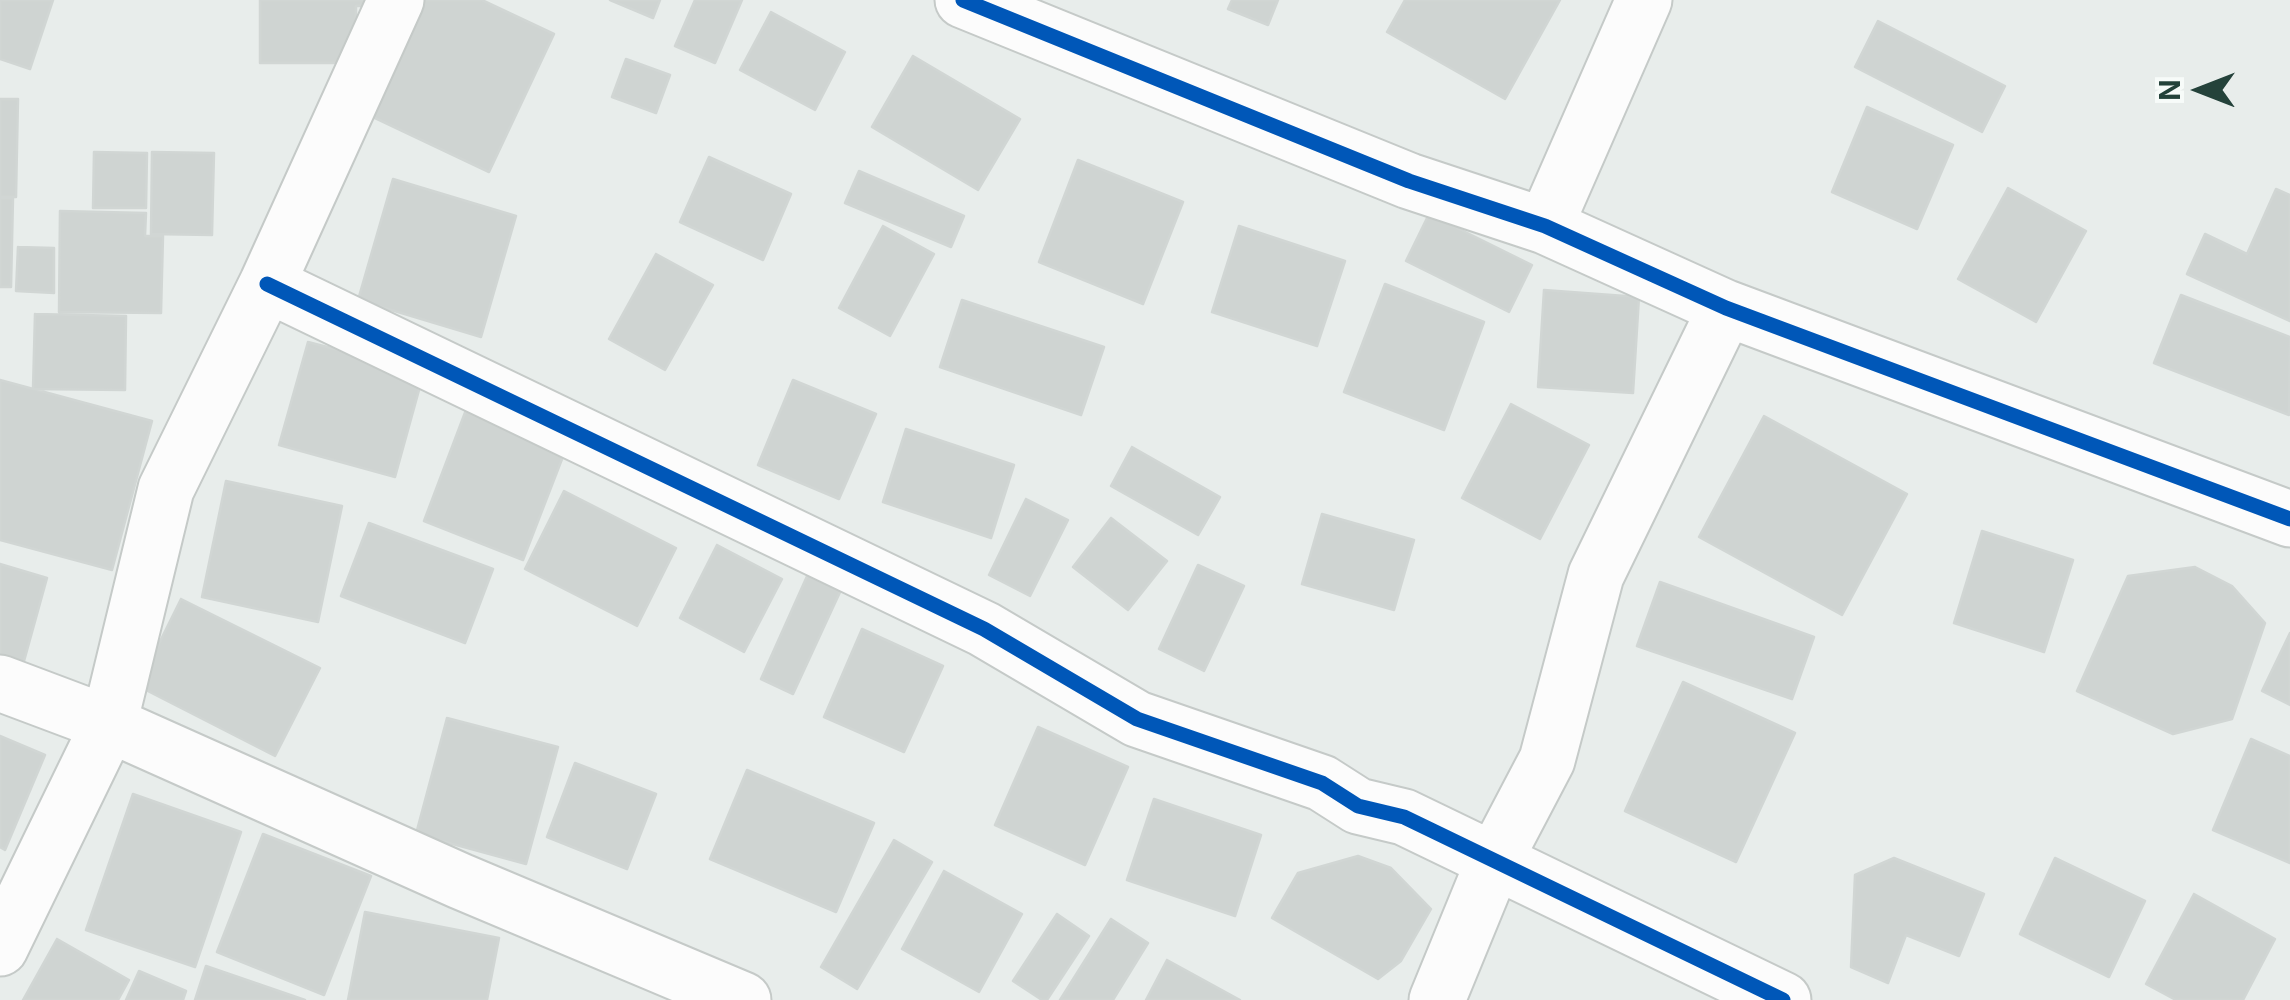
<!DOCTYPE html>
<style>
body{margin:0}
#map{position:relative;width:2290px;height:1000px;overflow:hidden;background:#e8edeb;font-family:Inter,sans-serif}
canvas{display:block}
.north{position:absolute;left:2150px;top:40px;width:100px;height:100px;-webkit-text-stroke:8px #f7fbf9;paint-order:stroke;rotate:270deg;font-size:28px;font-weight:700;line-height:40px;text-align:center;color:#24423a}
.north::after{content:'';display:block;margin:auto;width:35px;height:45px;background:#24423a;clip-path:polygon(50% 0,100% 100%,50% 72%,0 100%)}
</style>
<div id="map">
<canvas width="2290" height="1000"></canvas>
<div class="north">N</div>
</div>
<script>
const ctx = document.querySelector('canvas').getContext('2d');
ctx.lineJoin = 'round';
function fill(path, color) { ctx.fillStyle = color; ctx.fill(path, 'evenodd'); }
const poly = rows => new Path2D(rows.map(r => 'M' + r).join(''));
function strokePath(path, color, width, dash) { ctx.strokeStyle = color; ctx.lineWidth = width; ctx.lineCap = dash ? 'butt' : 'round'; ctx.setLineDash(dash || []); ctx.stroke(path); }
const building = poly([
 [0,0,53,0,30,69,0,59,0,0],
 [260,0,368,0,368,6,356,6,356,63,260,63,260,0],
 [407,0,482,0,554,34,489,172,356,109,407,0],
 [610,0,660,0,653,18,610,0],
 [695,0,742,0,715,63,675,46,695,0],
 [1232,0,1278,0,1268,25,1228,9,1232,0],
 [1405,0,1560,0,1505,99,1387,32,1405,0],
 [771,12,845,52,815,110,740,70,771,12],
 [1878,21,2005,86,1982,132,1855,67,1878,21],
 [913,56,1020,119,978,190,872,127,913,56],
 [626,59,670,75,656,113,612,97,626,59],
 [0,99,18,99,16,197,0,197,0,99],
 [1867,107,1953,145,1917,229,1832,192,1867,107],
 [94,152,147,153,146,208,93,208,94,152],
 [152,152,214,153,212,235,151,234,152,152],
 [709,157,791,194,763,260,680,222,709,157],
 [1078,160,1183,202,1143,304,1039,262,1078,160],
 [859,171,964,216,951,247,845,203,859,171],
 [393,179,516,216,481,337,358,300,393,179],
 [2008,188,2086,231,2036,322,1958,279,2008,188],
 [2276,189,2290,195,2290,321,2187,274,2205,234,2247,254,2276,189],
 [0,198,13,198,11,287,0,287,0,198],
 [60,211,146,213,145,236,163,236,161,313,59,312,60,211],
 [1429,214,1532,265,1509,312,1406,261,1429,214],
 [883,226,934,254,890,336,839,308,883,226],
 [1239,226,1345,261,1317,346,1212,312,1239,226],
 [18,247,54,248,54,293,16,291,18,247],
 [656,254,713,285,665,370,609,339,656,254],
 [1385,284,1484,322,1444,430,1344,392,1385,284],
 [1544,290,1639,297,1633,393,1538,387,1544,290],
 [2181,295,2290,337,2289,415,2154,363,2181,295],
 [962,300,1104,347,1081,415,940,367,962,300],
 [35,314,126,316,125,390,33,389,35,314],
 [308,342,424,372,395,477,279,445,308,342],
 [0,380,152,421,112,570,0,540,0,380],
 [793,380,876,414,839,499,758,465,793,380],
 [469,402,569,441,523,560,424,521,469,402],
 [1511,404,1589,445,1540,539,1462,498,1511,404],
 [1764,416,1907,494,1842,615,1699,537,1764,416],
 [906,429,1014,465,991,538,883,502,906,429],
 [1132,447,1220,497,1198,535,1111,486,1132,447],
 [226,481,342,506,318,622,202,597,226,481],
 [564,491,676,548,637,626,525,569,564,491],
 [1026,499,1068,520,1030,596,989,575,1026,499],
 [1322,514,1414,540,1394,610,1302,584,1322,514],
 [1111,518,1167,561,1128,610,1073,567,1111,518],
 [369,523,493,569,465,643,341,596,369,523],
 [1982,531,2073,560,2044,652,1954,623,1982,531],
 [717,545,782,579,744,652,680,618,717,545],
 [0,564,47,578,21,672,0,667,0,564],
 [1198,565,1244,586,1204,671,1159,649,1198,565],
 [2195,567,2232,586,2265,623,2232,719,2173,734,2077,691,2128,576,2195,567],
 [808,574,841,590,793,694,761,679,808,574],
 [1660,582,1814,637,1792,699,1637,646,1660,582],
 [181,599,320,668,275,756,138,686,181,599],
 [862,629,943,666,904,752,824,717,862,629],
 [2290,633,2290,705,2262,691,2290,633],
 [1683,682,1795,733,1736,862,1625,811,1683,682],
 [447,718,558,747,526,864,416,834,447,718],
 [1038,727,1128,767,1085,865,995,825,1038,727],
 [0,736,45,755,5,850,0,847,0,736],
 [2251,739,2290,756,2290,863,2213,830,2251,739],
 [575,763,656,794,627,869,547,837,575,763],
 [747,770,874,823,836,912,710,859,747,770],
 [133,794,241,832,195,967,86,930,133,794],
 [1154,799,1261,835,1235,916,1127,880,1154,799],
 [263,834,371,876,324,995,217,952,263,834],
 [894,840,932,862,857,989,821,967,894,840],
 [1358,856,1391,868,1431,909,1401,961,1378,979,1272,918,1298,873,1358,856],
 [1894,858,1984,894,1959,956,1906,935,1888,983,1851,967,1855,875,1894,858],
 [2055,858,2145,901,2109,977,2020,934,2055,858],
 [944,871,1022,914,979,992,902,949,944,871],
 [2194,894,2275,939,2243,1000,2176,1000,2146,984,2194,894],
 [365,912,499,938,487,1000,348,1000,365,912],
 [1057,914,1089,936,1047,1000,1042,1000,1013,981,1057,914],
 [1111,919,1148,943,1113,1000,1060,1000,1111,919],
 [57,939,129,980,118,1000,23,1000,57,939],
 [1167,960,1240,1000,1146,1000,1167,960],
 [206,966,305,1000,195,1000,206,966],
 [139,971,186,991,183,1000,126,1000,139,971]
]);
fill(building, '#cfd4d2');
strokePath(building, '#d1d6d4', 2.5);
const street = poly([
 [963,0,1409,181,1545,226,1726,308,2290,519],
 [1545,226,1644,0],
 [267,284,984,629,1137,719,1322,783,1358,806,1404,817,1783,1000],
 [0,683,109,724,460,881,743,1000],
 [0,948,109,724,166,489,267,284,396,0],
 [1437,1000,1494,861,1547,760,1596,575,1726,308]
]);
strokePath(street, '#c5cac8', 59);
strokePath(street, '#fcfcfc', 55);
strokePath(poly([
 [963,0,1409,181,1545,226,1726,308,2290,519],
 [267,284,984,629,1137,719,1322,783,1358,806,1404,817,1783,1000]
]), '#0057b8', 15);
</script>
